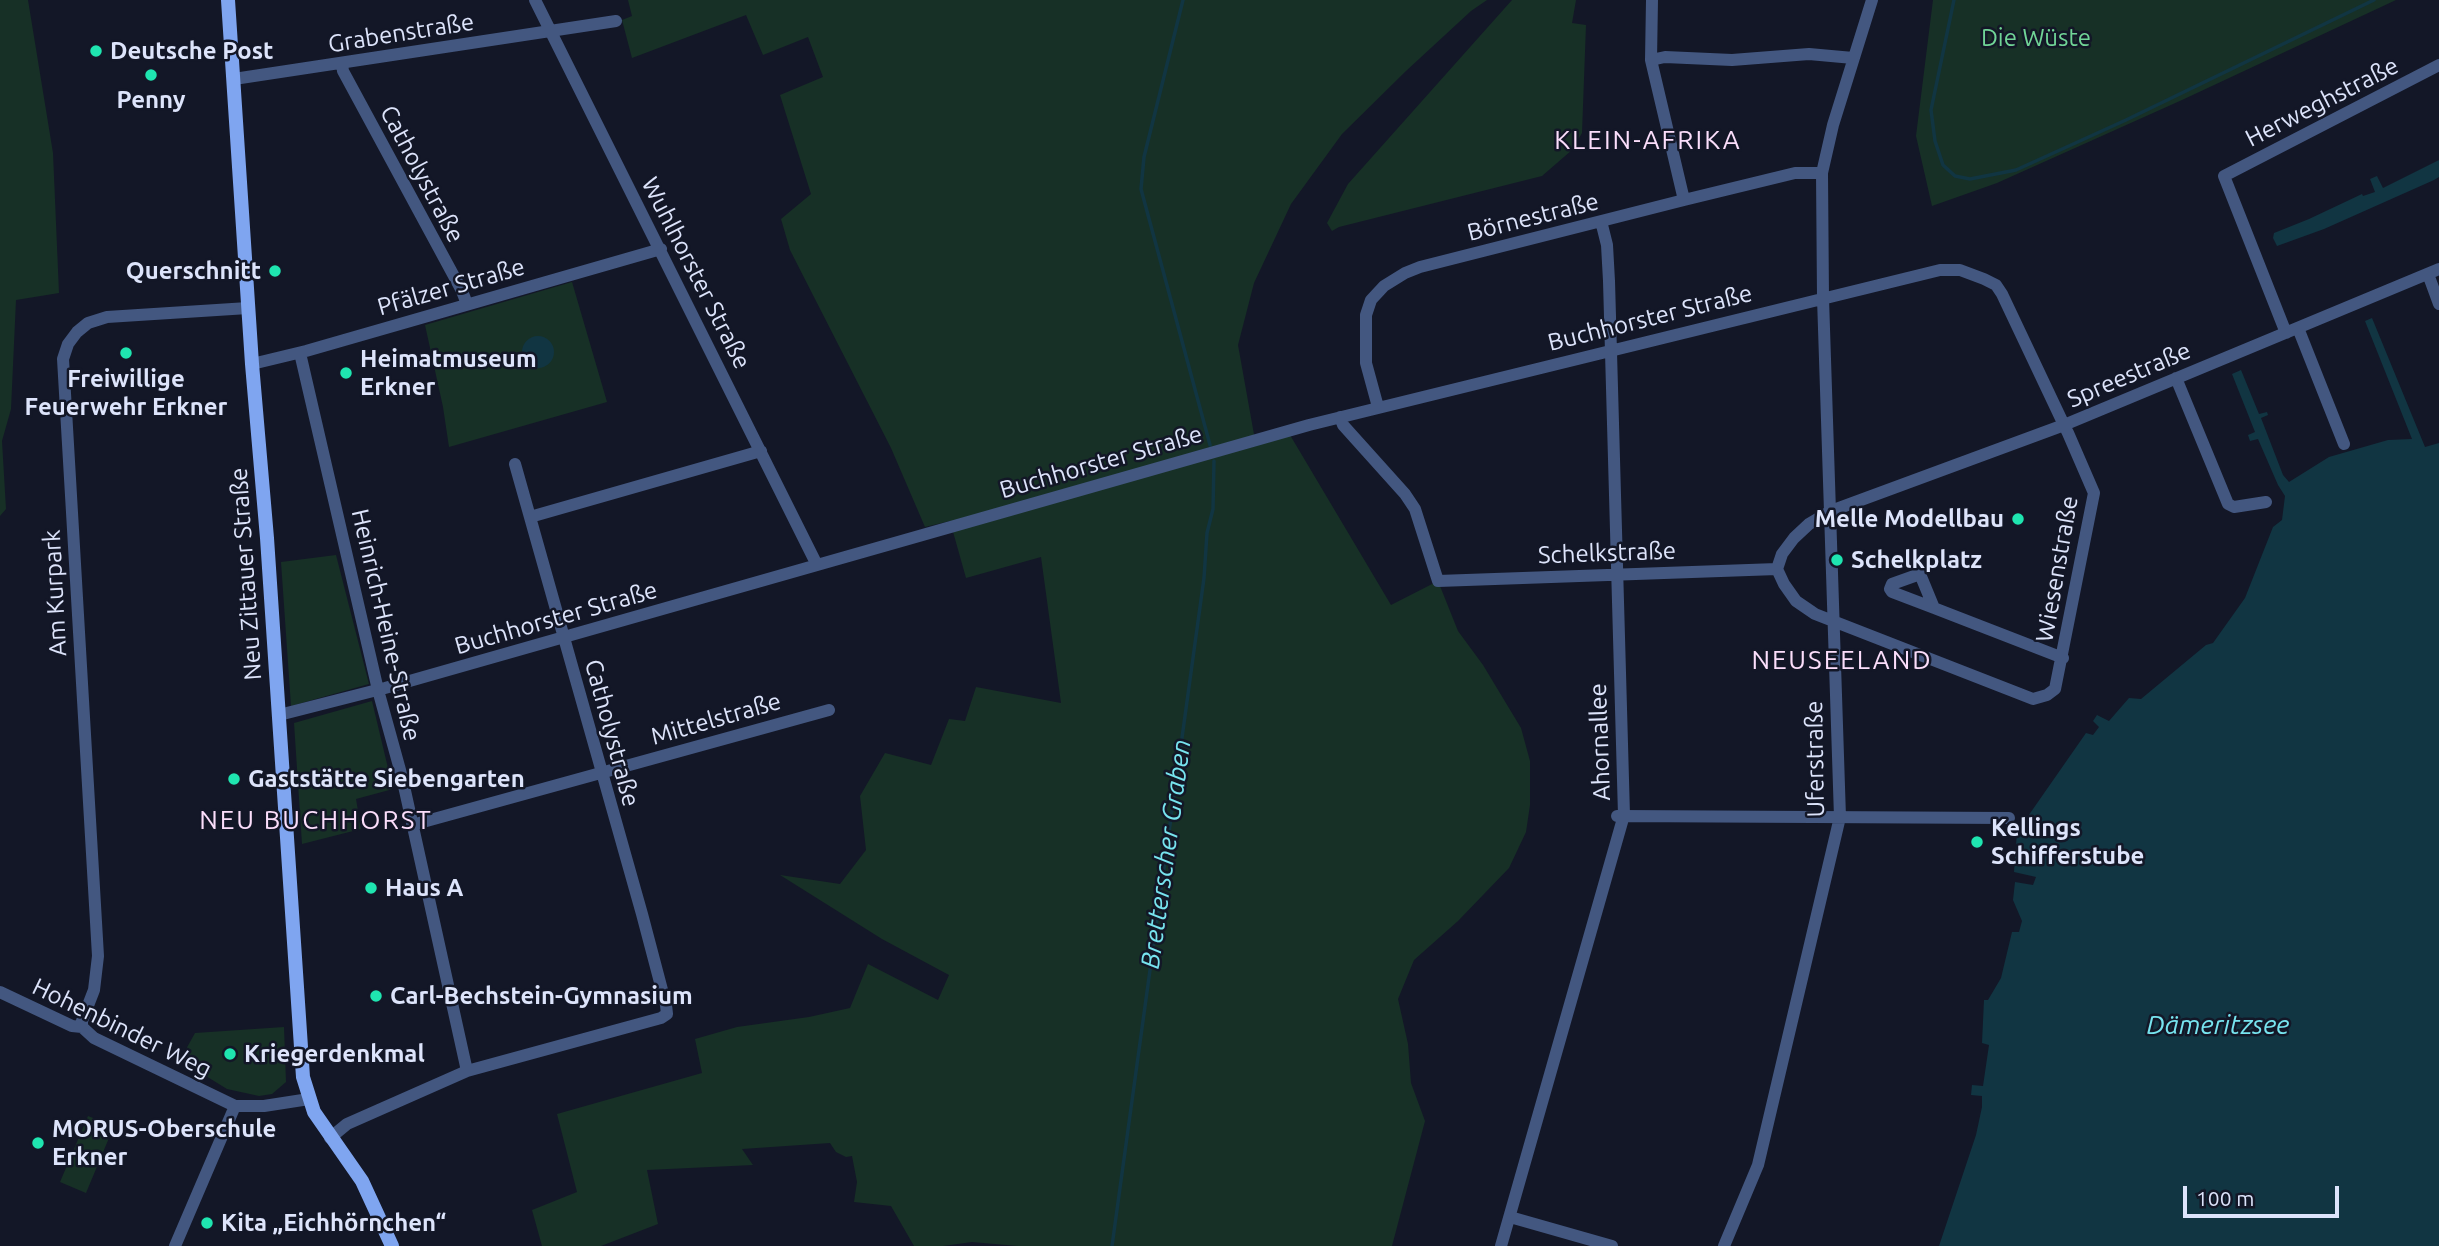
<!DOCTYPE html>
<meta charset="utf-8">
<style>
body{margin:0}
#map{position:relative;width:2439px;height:1246px;overflow:hidden;background:#131727;font-family:Ubuntu,sans-serif}
canvas{display:block}
.scale{position:absolute;left:2183px;top:1186px;width:156px;height:32px;box-sizing:border-box;border:4px solid #dde4fb;border-top:0;padding-left:9px;font-size:21px;line-height:24px;white-space:nowrap;color:#dde4fb;-webkit-text-stroke:5px #131727;paint-order:stroke}
</style>
<div id="map">
<canvas width="2439" height="1246"></canvas>
<div class="scale">100 m</div>
</div>
<script>
const ctx = document.querySelector('canvas').getContext('2d');
ctx.lineJoin = 'round';
function fill(path, color) { ctx.fillStyle = color; ctx.fill(path, 'evenodd'); }
const poly = rows => new Path2D(rows.map(r => 'M' + r).join(''));
function strokePath(path, color, width, dash) { ctx.strokeStyle = color; ctx.lineWidth = width; ctx.lineCap = dash ? 'butt' : 'round'; ctx.setLineDash(dash || []); ctx.stroke(path); }
function label(font, color, halo, rows, align = 'center') {
  ctx.font = font + ' Ubuntu,sans-serif'; ctx.lineWidth = 5; ctx.setLineDash([]); ctx.textBaseline = 'middle'; ctx.strokeStyle = halo; ctx.fillStyle = color; for (const [text, x, y, turn = 0] of rows) {
    ctx.save(); ctx.translate(x, y); ctx.rotate((+turn || 0) * Math.PI / 180); ctx.textAlign = isNaN(turn) ? turn : align; if (halo) ctx.strokeText(text, 0, 0); ctx.fillText(text, 0, 0); ctx.restore();
  }
}
fill(poly([
 [0,0,28,0,53,153,59,293,16,300,11,409,2,441,6,509,0,516],
 [628,0,1487,0,1471,11,1406,71,1342,134,1291,204,1254,283,1238,345,1255,440,1290,435,1391,605,1438,581,1458,631,1483,665,1521,728,1530,761,1530,805,1526,832,1509,868,1458,921,1414,960,1398,999,1408,1044,1411,1083,1425,1121,1392,1246,1018,1246,972,1242,943,1246,914,1246,891,1206,854,1202,857,1182,852,1156,846,1157,836,1152,830,1143,742,1149,753,1165,647,1170,658,1224,601,1246,542,1246,532,1210,577,1192,557,1114,702,1073,695,1039,737,1027,809,1017,850,1008,868,964,938,1000,949,975,882,939,780,875,840,884,866,850,860,796,885,753,931,765,949,719,965,721,976,687,1061,703,1041,557,966,578,950,521,925,527,891,448,790,250,781,219,811,194,780,95,823,77,808,37,763,55,746,15,632,58,622,20,632,16],
 [1512,0,1576,0,1572,23,1586,25,1582,133,1572,150,1542,176,1339,227,1332,231,1327,223,1348,184],
 [1933,0,2396,0,2182,100,1997,183,1932,206,1916,136],
 [572,282,607,402,449,447,443,407,425,325],
 [336,555,369,684,291,706,281,562],
 [372,701,393,789,356,799,361,829,302,844,294,723],
 [284,1027,286,1082,272,1094,259,1096,227,1089,180,1060,195,1033],
 [88,1116,114,1126,86,1193,60,1182]
]), '#173026');
fill(poly([
 [2439,160,2439,177,2434,180,2324,229,2277,246,2273,238,2274,233,2309,219,2362,194,2363,196,2375,192,2370,179,2377,176,2383,188],
 [2372,318,2425,447,2439,443,2439,1246,1939,1246,1976,1135,1982,1107,1982,1096,1971,1095,1972,1085,1983,1086,1989,1045,1982,1043,1984,1000,1988,1000,2001,978,2012,932,2019,932,2022,921,2013,900,2015,882,2033,885,2036,877,2014,872,2017,832,2086,733,2093,735,2099,727,2093,721,2097,715,2109,721,2129,698,2141,699,2206,645,2213,643,2245,598,2273,527,2282,520,2285,496,2278,485,2258,439,2250,441,2248,435,2255,432,2232,374,2241,370,2259,414,2267,412,2268,415,2261,418,2283,475,2289,482,2329,457,2388,440,2412,439,2365,321],
 '522 352a16 16 0 1 1 32 0a16 16 0 1 1-32 0Z'
]), '#113542');
strokePath(poly([
 [1183,0,1144,157,1141,189,1210,445],
 [1954,0,1931,110,1935,141,1943,165,1955,176,1970,179,2016,170,2126,120,2374,0],
 [1112,1246,1204,578,1207,533,1213,509,1214,461]
]), '#113542', 3.5);
strokePath(poly([
 [535,0,817,565],
 [1652,0,1651,60,1684,200],
 [1651,60,1665,57,1732,60,1809,54,1853,58],
 [342,64,343,71,462,291,467,304],
 [234,79,616,21],
 [2428,274,2439,304],
 [2298,328,2344,444],
 [2286,333,2224,176,2439,65],
 [300,353,378,690,402,777,467,1071],
 [252,364,306,351,661,249],
 [2176,378,2228,504,2234,507,2266,502],
 [1378,407,1366,363,1366,315,1371,300,1384,286,1405,273,1420,267,1684,200,1795,173,1822,173],
 [1340,417,1343,425,1405,494,1415,509,1438,581,1777,569],
 [530,517,761,451],
 [1934,608,1920,574,1892,584,1890,589,1892,592,1934,608,2063,658],
 [279,715,385,688,1309,425,1940,270,1960,270,1984,279,1996,285,2002,294,2064,425,2068,433,2094,493,2055,689,2047,695,2033,699,1815,614,1796,601,1784,584,1777,569,1782,554,1794,538,1809,524,1831,511,2064,425,2439,269],
 [1617,816,2009,818],
 [412,825,829,710],
 [0,992,72,1026,82,1027,94,1038,235,1106,264,1106,309,1099],
 [82,1027,82,1021,94,990,98,956,63,359,68,344,77,332,88,323,107,317,248,308],
 [330,1138,347,1124,467,1071,661,1018,667,1014,666,1005,642,914,515,464],
 [1510,1217,1612,1246],
 [175,1246,235,1106],
 [1501,1246,1624,815,1609,281,1607,245,1601,221],
 [1724,1246,1758,1165,1840,817,1823,298,1822,173,1833,125,1872,0]
]), '#435780', 12);
strokePath(poly([
 [228,0,252,364,267,538,303,1077,314,1112,362,1181,392,1246]
]), '#7fa5f0', 14);
for (const [x, y, r, color] of [
 [96,51,7,"#1fe5b0"],
 [151,75,7,"#1fe5b0"],
 [275,271,7,"#1fe5b0"],
 [126,353,7,"#1fe5b0"],
 [346,373,7,"#1fe5b0"],
 [2018,519,7,"#1fe5b0"],
 [1837,560,7,"#1fe5b0"],
 [234,779,7,"#1fe5b0"],
 [1977,842,7,"#1fe5b0"],
 [371,888,7,"#1fe5b0"],
 [376,996,7,"#1fe5b0"],
 [230,1054,7,"#1fe5b0"],
 [38,1143,7,"#1fe5b0"],
 [207,1223,7,"#1fe5b0"]
]) { const dot = new Path2D(); dot.arc(x, y, r, 0, 2 * Math.PI); ctx.fillStyle = color; ctx.fill(dot); strokePath(dot, '#131727', 2.5); }
label('24px', '#dde4fb', '#131727', [
 ["Grabenstraße",401,33,-9],
 ["Herweghstraße",2322,102,-27],
 ["Catholystraße",422,174,62],
 ["Börnestraße",1533,217,-14],
 ["Wuhlhorster Straße",696,273,63],
 ["Pfälzer Straße",451,287,-16],
 ["Buchhorster Straße",1650,318,-14],
 ["Spreestraße",2129,375,-23],
 ["Buchhorster Straße",1101,462,-16],
 ["Schelkstraße",1607,553,-2],
 ["Wiesenstraße",2057,569,-80],
 ["Neu Zittauer Straße",246,574,-94],
 ["Am Kurpark",55,593,-93],
 ["Buchhorster Straße",556,618,-16],
 ["Heinrich-Heine-Straße",386,625,77],
 ["Mittelstraße",716,719,-16],
 ["Catholystraße",612,733,75],
 ["Ahornallee",1600,742,-92],
 ["Uferstraße",1815,759,-91],
 ["Hohenbinder Weg",122,1028,26]
]);
label('24px', '#70d496', '#131727', [
 ["Die Wüste",2036,38]
]);
label('bold 24px', '#dde4fb', '#131727', [
 ["Deutsche Post",110,51],
 ["Penny",151,100,"center"],
 ["Querschnitt",261,271,"right"],
 ["Heimatmuseum",360,359],
 ["Erkner",360,387],
 ["Freiwillige",126,379,"center"],
 ["Feuerwehr Erkner",126,407,"center"],
 ["Melle Modellbau",2004,519,"right"],
 ["Schelkplatz",1851,560],
 ["Gaststätte Siebengarten",248,779],
 ["Kellings",1991,828],
 ["Schifferstube",1991,856],
 ["Haus A",385,888],
 ["Carl-Bechstein-Gymnasium",390,996],
 ["Kriegerdenkmal",244,1054],
 ["MORUS-Oberschule",52,1129],
 ["Erkner",52,1157],
 ["Kita „Eichhörnchen“",221,1223]
], 'left');
ctx.letterSpacing = '2px';
label('26px', '#fbdefb', '#131727', [
 ["KLEIN-AFRIKA",1648,140],
 ["NEUSEELAND",1842,660],
 ["NEU BUCHHORST",316,820]
]);
ctx.letterSpacing = '0px';
label('italic 26px', '#77e4ef', '#131727', [
 ["Bretterscher Graben",1166,854,-82],
 ["Dämeritzsee",2218,1025]
]);
</script>
